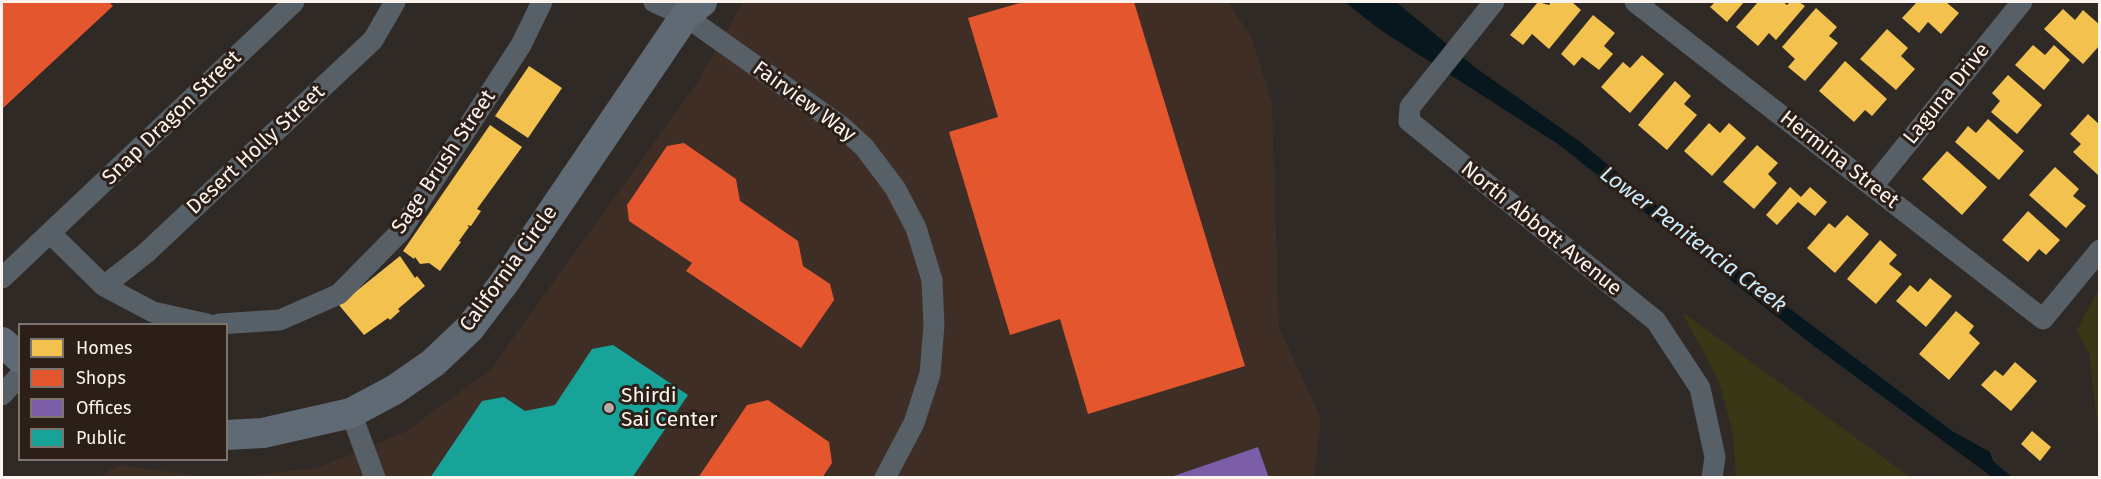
<!DOCTYPE html>
<style>
body{margin:0}
#map{position:relative;width:2101px;height:479px;overflow:hidden;background:#302a26;font-family:"Fira Sans",sans-serif}
canvas{display:block}
.frame{position:absolute;inset:0;border:3px solid #fbf3ee;pointer-events:none}
.legend{position:absolute;left:18px;top:323px;width:210px;height:138px;box-sizing:border-box;background:#2b1f18;border:2px solid #7e746e;margin:0;padding:8px 10px;list-style:none;font-size:18px;color:#fbf3ee}
.legend li{display:flex;align-items:center;gap:12px;height:30px}
.legend b{width:30px;border:2px solid #7e746e}
</style>
<div id="map">
<canvas width="2101" height="479"></canvas>
<div class="frame"></div>
<ul class="legend">
<li><b style="height:16px;background:#f2c14e"></b>Homes</li>
<li><b style="height:16px;background:#e4572e"></b>Shops</li>
<li><b style="height:16px;background:#7b5ea7"></b>Offices</li>
<li><b style="height:16px;background:#17a398"></b>Public</li>
</ul>
</div>
<script>
const ctx = document.querySelector('canvas').getContext('2d');
ctx.lineJoin = 'round';
function fill(path, color) { ctx.fillStyle = color; ctx.fill(path, 'evenodd'); }
const poly = rows => new Path2D(rows.map(r => 'M' + r).join(''));
function strokePath(path, color, width, dash) { ctx.strokeStyle = color; ctx.lineWidth = width; ctx.lineCap = dash ? 'butt' : 'round'; ctx.setLineDash(dash || []); ctx.stroke(path); }
function label(font, color, halo, rows, align = 'center') {
  ctx.font = font + ' "Fira Sans",sans-serif'; ctx.lineWidth = 6; ctx.setLineDash([]); ctx.textBaseline = 'middle'; ctx.strokeStyle = halo; ctx.fillStyle = color; for (const [text, x, y, turn = 0] of rows) {
    ctx.save(); ctx.translate(x, y); ctx.rotate((+turn || 0) * Math.PI / 180); ctx.textAlign = isNaN(turn) ? turn : align; if (halo) ctx.strokeText(text, 0, 0); ctx.fillText(text, 0, 0); ctx.restore();
  }
}
fill(poly([
 [743,2,1228,2,1252,38,1272,104,1279,327,1321,419,1314,477,228,478,317,468,405,432,490,370,697,83],
 [119,465,207,477,99,477]
]), '#3e2e25');
fill(poly([
 [2099,289,2099,437,2089,353,2077,330],
 [1682,312,1910,477,1736,477,1733,434,1719,381]
]), '#393816');
fill(poly([
 [1345,2,1396,2,1476,68,1579,141,1708,247,1952,431,1990,452,1993,461,2012,477,1992,477,1814,346,1558,144,1379,29]
]), '#08161d');
fill(poly([
 [1538,2,1549,5,1551,2,1572,2,1581,10,1549,49,1532,34,1523,45,1510,35],
 [1715,2,1744,2,1727,22,1710,7],
 [1758,2,1783,2,1787,5,1790,2,1799,2,1805,6,1776,40,1769,33,1758,46,1736,27],
 [1917,2,1946,2,1959,13,1941,34,1928,22,1919,33,1902,18],
 [1816,8,1837,27,1829,36,1838,43,1805,81,1788,67,1795,59,1782,47],
 [2063,9,2075,20,2083,10,2100,25,2100,45,2083,64,2044,29],
 [1593,15,1615,33,1604,46,1613,54,1599,70,1582,57,1574,66,1561,54],
 [1887,29,1908,48,1901,56,1915,69,1896,90,1860,59],
 [2033,45,2045,55,2054,45,2070,60,2044,90,2015,65],
 [1642,55,1664,74,1630,113,1601,87,1623,62,1630,68],
 [1845,61,1887,99,1872,116,1865,110,1854,122,1819,91],
 [529,66,562,88,528,138,495,116],
 [2008,75,2042,105,2017,134,1991,112,2000,101,1992,93],
 [1675,81,1691,96,1684,104,1697,115,1667,150,1638,125],
 [2088,114,2100,125,2098,175,2073,152,2081,144,2070,134],
 [1988,119,2024,151,1999,180,1955,142,1968,126,1976,133],
 [1709,123,1720,133,1729,123,1746,138,1712,176,1684,151],
 [490,125,522,147,477,209,481,211,471,226,467,225,469,227,459,241,461,242,440,271,429,263,420,264,415,257,414,259,403,251],
 [1757,145,1778,163,1768,174,1777,183,1754,209,1723,182],
 [1947,151,1987,187,1962,215,1922,179],
 [2055,167,2079,189,2073,196,2086,206,2066,228,2029,195],
 [1790,187,1801,197,1810,187,1827,202,1815,216,1798,202,1777,225,1766,215],
 [2028,211,2060,240,2046,255,2039,249,2028,262,2002,240],
 [1847,215,1869,234,1835,273,1807,248,1829,223,1835,228],
 [1880,240,1897,255,1889,264,1902,274,1876,304,1847,279],
 [400,256,415,278,417,276,425,286,398,309,400,311,390,320,388,318,364,335,339,305],
 [1930,278,1952,296,1926,327,1896,301,1910,285,1918,292],
 [1956,311,1974,326,1969,333,1980,343,1949,380,1919,354],
 [2015,362,2037,381,2011,411,1981,385,1995,370,2003,376],
 [2032,431,2051,447,2040,461,2021,444]
]), '#f2c14e');
fill(poly([
 [2,2,109,2,113,6,2,109],
 [1023,2,1134,2,1245,366,1088,414,1060,319,1010,335,949,132,998,117,968,18],
 [684,143,736,179,740,201,798,241,803,266,830,284,834,300,801,348,686,271,692,263,629,221,627,205,667,146],
 [768,400,829,442,832,463,822,478,698,478,747,405]
]), '#e4572e');
fill(poly([
 [1258,447,1269,478,1171,478,1171,477]
]), '#7b5ea7');
fill(poly([
 [613,345,688,395,632,478,430,478,482,401,504,397,525,411,555,405,592,349]
]), '#17a398');
strokePath(poly([
 [654,2,685,16,841,126,864,147,895,188,916,228,932,280,934,325,930,374,914,423,885,478],
 [1494,2,1410,107,1409,121,1656,321,1700,388,1715,457,1712,478],
 [1635,2,2043,319,2100,250],
 [1873,186,2022,2],
 [51,234,104,286,153,312,207,324],
 [2,278,294,2],
 [104,286,146,253,373,40,395,2],
 [219,324,280,320,339,294,400,232,521,45,542,2],
 [2,395,20,375],
 [351,413,375,478]
]), '#575f67', 21);
strokePath(poly([
 [2,342,20,358],
 [226,435,263,433,351,413,394,390,433,363,470,328,504,283,685,16,702,2]
]), '#606a74', 30);
for (const [x, y, r, color] of [
 [609,408,6,"#b4ada8"]
]) { const dot = new Path2D(); dot.arc(x, y, r, 0, 2 * Math.PI); ctx.fillStyle = color; ctx.fill(dot); strokePath(dot, '#2b1f18', 2); }
label('21px', '#fbf3ee', '#2b1f18', [
 ["Laguna Drive",1947,94,-51],
 ["Fairview Way",804,102,36],
 ["Snap Dragon Street",172,118,-44],
 ["Desert Holly Street",256,150,-43],
 ["Hermina Street",1839,160,38],
 ["Sage Brush Street",444,162,-56],
 ["North Abbott Avenue",1541,229,39],
 ["California Circle",509,269,-54]
]);
label('21px', '#fbf3ee', '#2b1f18', [
 ["Shirdi",621,396],
 ["Sai Center",621,420]
], 'left');
label('italic 22px', '#c9eafa', '#2b1f18', [
 ["Lower Penitencia Creek",1693,240,37]
]);
</script>
